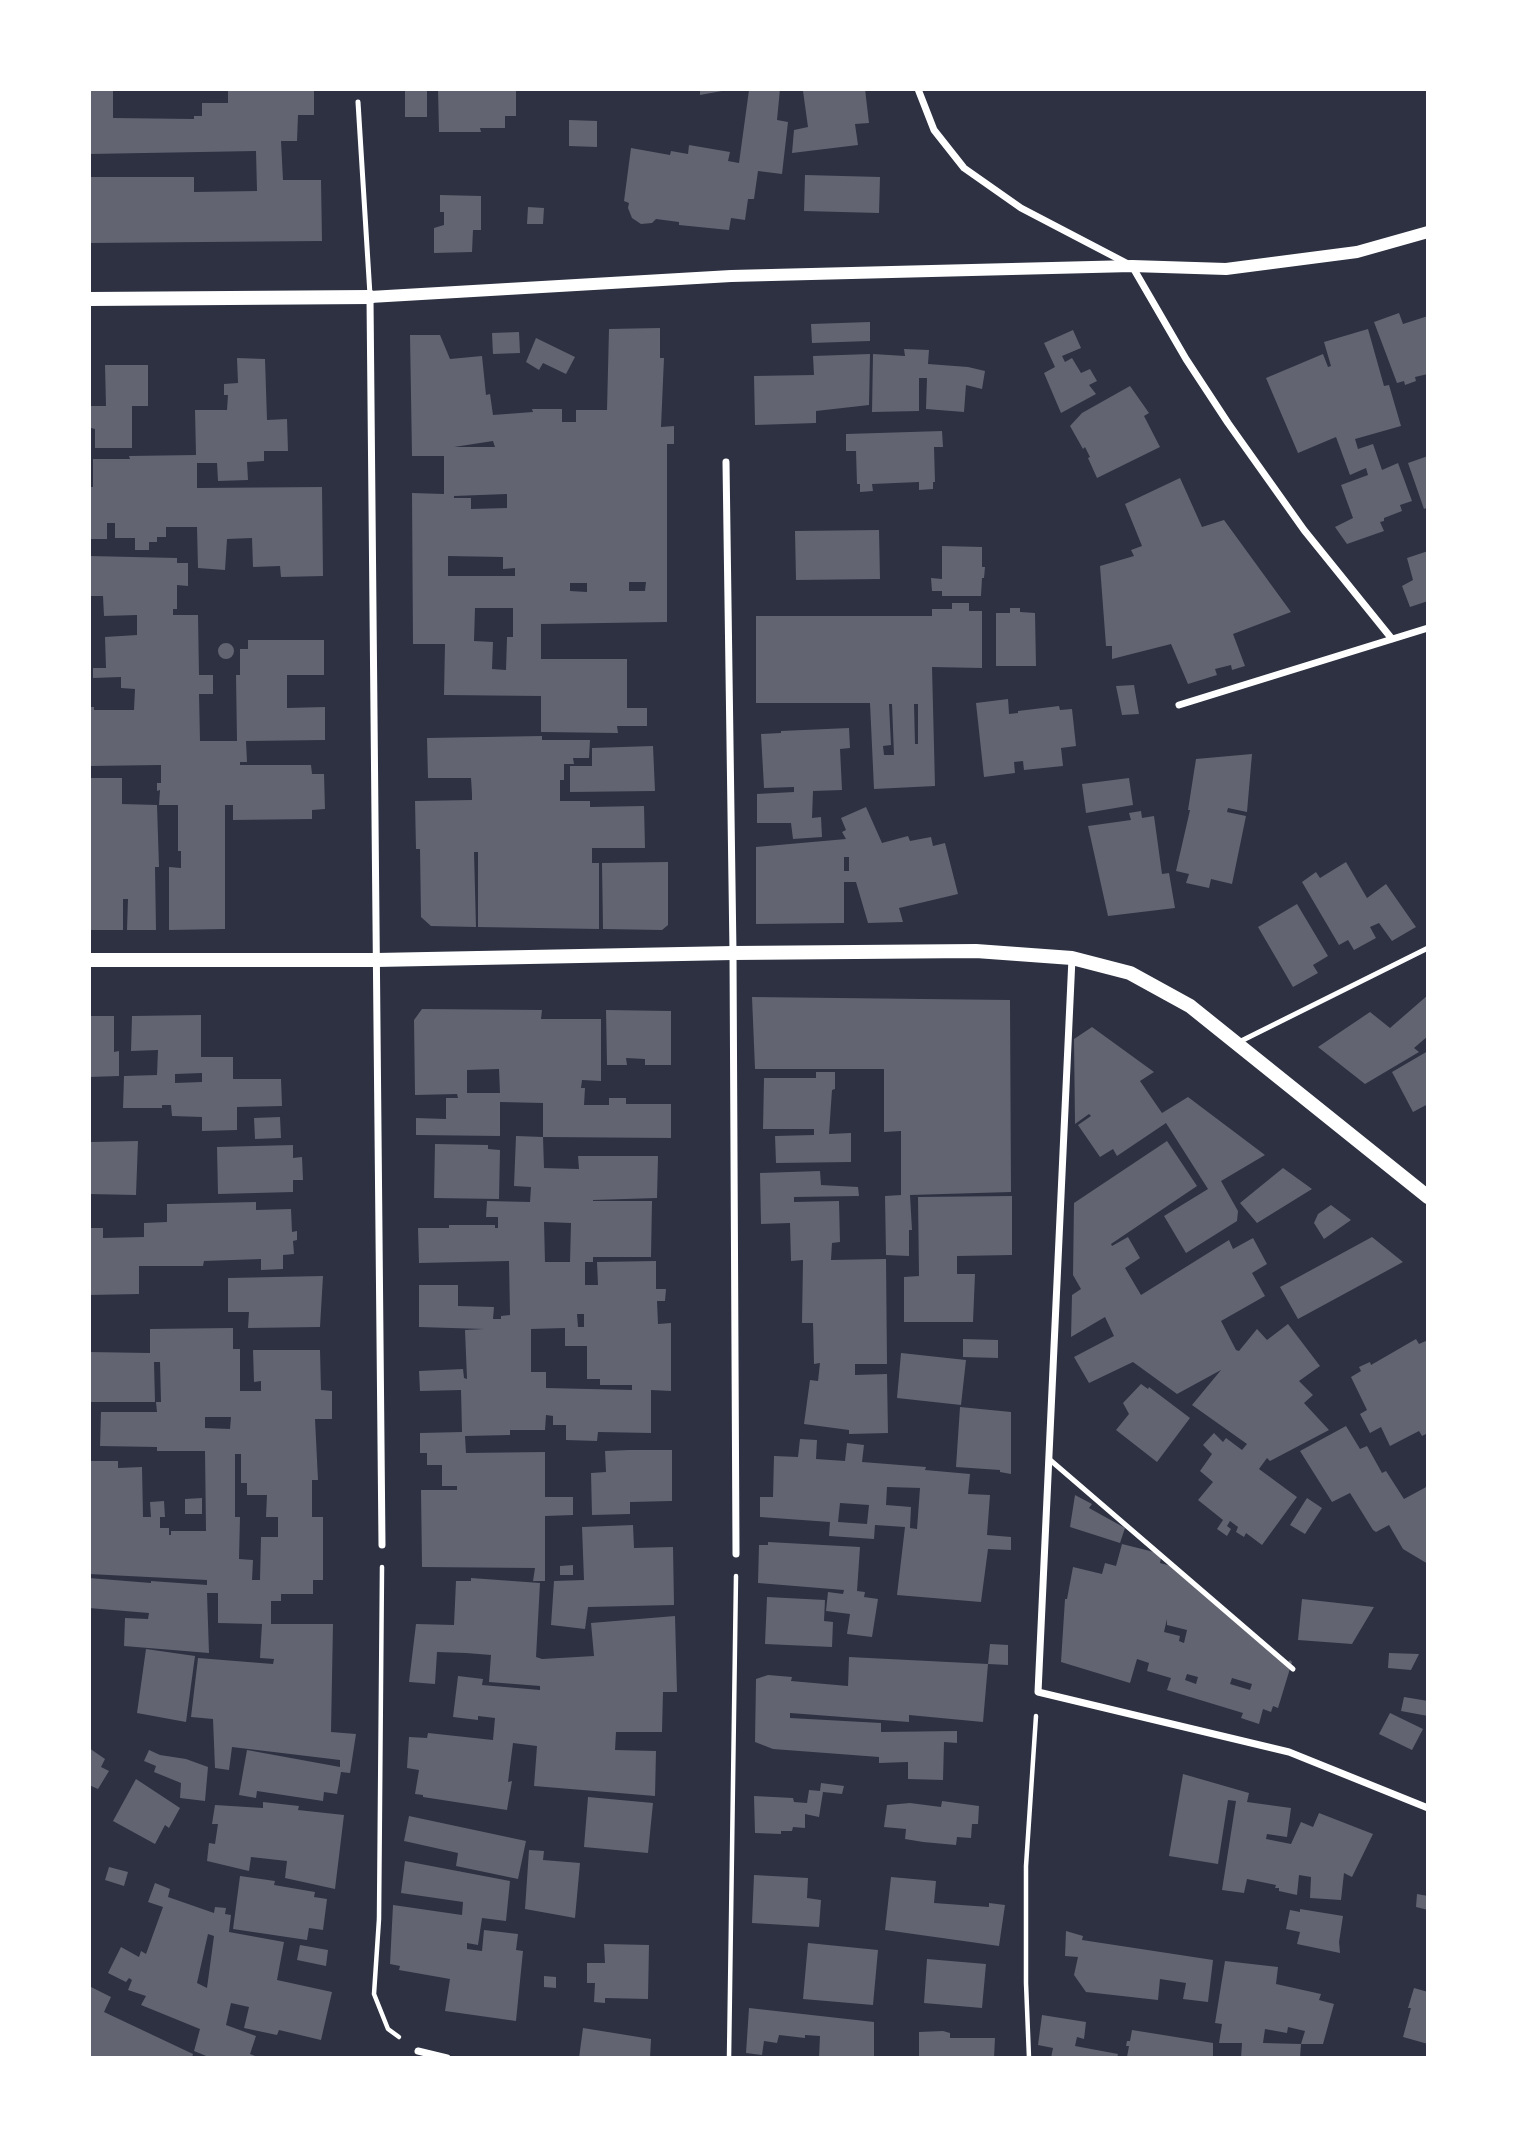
<!DOCTYPE html>
<style>
body{margin:0}
#map{position:relative;width:1517px;height:2147px;overflow:hidden;background:#2d3142;font-family:"Public Sans",sans-serif}
canvas{display:block}
.frame{position:absolute;inset:0;border:91px solid #fff;pointer-events:none}
</style>
<div id="map">
<canvas width="1517" height="2147"></canvas>
<div class="frame"></div>
</div>
<script>
const ctx = document.querySelector('canvas').getContext('2d');
ctx.lineJoin = 'round';
function fill(path, color) { ctx.fillStyle = color; ctx.fill(path, 'evenodd'); }
const poly = rows => new Path2D(rows.map(r => 'M' + r).join(''));
function strokePath(path, color, width, dash) { ctx.strokeStyle = color; ctx.lineWidth = width; ctx.lineCap = dash ? 'butt' : 'round'; ctx.setLineDash(dash || []); ctx.stroke(path); }
fill(poly([
 [89,89,113,89,113,118,194,119,194,116,202,116,202,103,228,103,228,89,314,89,314,115,298,115,297,141,281,141,283,180,321,180,322,241,89,243,89,177,194,177,194,192,257,191,256,151,89,154],
 [405,89,427,89,427,117,405,117],
 [438,89,516,89,516,116,505,116,505,128,480,128,481,132,439,132],
 [700,89,722,89,722,91,700,95],
 [780,89,777,120,788,122,782,174,758,171,754,199,748,199,745,220,731,218,729,230,679,225,679,222,656,219,652,223,641,224,632,218,628,208,629,203,624,201,631,148,670,155,671,151,688,154,689,145,730,152,728,161,739,163,749,90],
 [814,89,865,89,869,123,855,124,858,145,792,153,794,130,808,127,803,91],
 [569,120,597,121,597,147,569,146],
 [805,175,880,177,879,213,804,211],
 [440,195,481,196,481,230,473,230,472,252,434,253,434,228,444,225,444,212,440,212],
 [528,207,544,208,543,224,527,224],
 [1399,313,1403,324,1428,316,1428,374,1415,377,1416,381,1405,385,1404,381,1397,383,1374,322],
 [870,322,870,341,812,343,811,324],
 [660,328,660,358,664,358,661,427,674,426,674,444,667,444,667,622,541,624,541,659,627,659,627,708,647,708,647,726,617,726,618,733,541,732,541,696,444,695,445,644,413,644,412,493,444,494,444,456,412,456,410,335,440,335,450,359,482,356,486,395,490,394,493,415,533,412,532,409,562,409,562,422,576,422,576,410,607,410,609,329],
 [493,441,495,447,454,447],
 [507,494,507,508,471,509,471,498,454,498,454,496],
 [448,556,503,557,503,569,515,568,515,576,448,576],
 [629,582,646,582,645,591,629,591],
 [570,583,587,583,587,592,570,591],
 [475,608,513,608,513,637,507,637,506,670,492,669,493,642,474,641],
 [1368,329,1384,386,1389,385,1401,426,1355,439,1358,449,1373,444,1382,470,1398,463,1412,501,1400,505,1402,511,1384,518,1384,521,1380,522,1384,531,1347,544,1335,527,1353,518,1341,485,1368,475,1366,468,1350,475,1336,437,1298,453,1266,378,1323,354,1328,367,1331,366,1324,342],
 [1073,330,1081,348,1062,356,1065,362,1072,358,1081,373,1090,369,1097,381,1089,385,1096,394,1061,413,1044,373,1055,367,1044,343],
 [519,332,520,353,493,354,492,333],
 [536,338,575,357,566,374,543,363,539,370,526,362],
 [904,349,929,350,928,364,968,367,985,371,982,389,966,385,964,412,926,409,927,378,919,378,919,411,872,412,873,354,905,356],
 [870,354,869,405,816,411,816,423,755,425,754,376,814,375,813,356],
 [237,358,265,359,267,420,287,419,288,451,264,451,264,461,247,462,248,480,218,481,217,463,197,463,197,488,322,487,323,576,281,577,280,566,253,567,252,538,227,539,225,570,198,568,197,527,166,527,166,537,157,537,157,542,149,542,149,550,135,550,135,538,115,538,115,523,107,523,107,539,89,539,89,487,93,487,93,459,130,459,129,456,196,455,195,410,227,410,228,395,224,395,224,384,238,383],
 [105,365,148,365,148,406,132,406,132,448,95,448,95,429,91,428,90,406,106,406],
 [1130,386,1149,413,1144,416,1160,447,1097,478,1088,458,1090,457,1085,447,1083,449,1070,426,1082,413],
 [942,431,943,447,934,447,935,482,933,482,933,489,919,490,919,482,872,484,873,491,860,492,860,484,857,484,856,451,846,451,846,434],
 [1428,456,1428,507,1424,509,1408,463],
 [1180,478,1202,527,1224,520,1291,612,1233,634,1245,666,1232,670,1231,665,1215,669,1217,675,1188,684,1171,644,1112,659,1112,646,1106,646,1100,566,1134,556,1131,550,1142,546,1125,504],
 [879,530,880,579,796,580,795,531],
 [942,546,982,547,982,567,985,567,984,578,982,578,981,596,942,596,942,591,932,591,931,578,942,579],
 [1428,551,1428,601,1410,607,1402,586,1413,580,1407,558],
 [89,556,177,558,177,563,188,563,188,586,177,585,177,609,173,609,173,615,198,615,199,675,213,675,213,694,199,694,200,741,237,741,236,675,240,675,240,649,248,649,248,640,324,640,324,675,287,675,287,708,325,707,325,740,246,741,247,762,240,762,240,765,311,765,312,774,324,774,325,809,312,810,312,819,233,820,233,805,225,805,225,929,169,930,169,867,181,868,181,851,178,851,178,805,159,805,160,790,157,791,157,783,161,783,161,765,89,766,89,707,94,707,94,710,134,710,135,689,121,688,121,677,93,678,93,668,106,668,105,637,137,635,137,615,104,616,103,596,89,596],
 [952,603,969,603,969,611,982,611,982,668,932,667,935,786,874,789,870,703,756,703,756,616,932,616,932,609,952,609],
 [889,704,892,704,894,755,884,755,883,746,891,745],
 [914,704,918,704,918,744,915,744],
 [1010,608,1020,608,1020,612,1035,613,1036,666,996,666,996,613,1010,613],
 '218 651a8 8 0 1 1 16 0a8 8 0 1 1-16 0Z',
 [1134,685,1139,714,1122,715,1116,686],
 [1008,699,1009,714,1018,713,1018,711,1059,706,1060,710,1072,709,1076,746,1061,748,1063,766,1024,770,1023,761,1014,762,1015,773,984,777,976,703],
 [849,728,850,748,840,749,842,790,813,791,812,818,821,817,822,837,793,839,791,823,757,823,757,794,794,792,794,787,764,788,761,734,781,733,781,731],
 [542,736,542,740,590,740,589,758,573,758,574,764,564,764,564,780,560,780,560,801,590,801,590,807,644,806,645,848,592,848,592,863,599,863,599,929,478,927,478,852,474,852,476,927,431,926,421,917,420,849,416,849,415,801,472,800,472,794,471,778,428,778,427,738],
 [653,746,655,791,570,792,570,766,592,766,592,748],
 [1252,754,1247,812,1228,808,1227,812,1246,816,1232,884,1211,879,1209,888,1186,883,1189,874,1176,871,1190,810,1188,810,1196,759],
 [89,778,122,778,122,804,157,805,159,867,155,867,156,930,127,930,128,899,123,899,123,930,89,930,89,836,91,833,89,833],
 [1129,778,1133,805,1086,813,1082,784],
 [866,807,882,843,908,836,910,841,931,837,933,846,945,843,958,894,899,908,903,922,868,923,856,882,844,882,844,923,756,924,756,847,846,839,842,832,846,830,841,818],
 [844,857,849,857,849,871,844,871],
 [1141,811,1142,818,1154,816,1162,874,1169,873,1175,908,1108,916,1088,826,1131,820,1129,813],
 [668,862,668,925,662,930,603,929,602,863],
 [1346,862,1367,898,1386,884,1416,927,1392,941,1379,923,1370,927,1376,938,1354,950,1348,940,1339,945,1302,882,1316,872,1320,878],
 [1297,904,1328,956,1313,965,1318,973,1293,987,1258,927],
 [1428,995,1428,1036,1414,1048,1419,1052,1365,1084,1318,1047,1370,1012,1390,1028],
 [752,997,1010,1000,1011,1192,910,1195,912,1230,909,1230,909,1256,886,1255,885,1196,901,1195,901,1131,884,1132,884,1069,755,1069],
 [422,1009,542,1010,541,1019,601,1019,601,1081,582,1080,581,1088,585,1088,584,1105,609,1105,609,1098,626,1098,626,1104,671,1104,671,1138,543,1137,543,1103,500,1102,500,1136,416,1135,416,1118,446,1119,446,1098,458,1098,457,1094,415,1095,414,1020],
 [499,1069,500,1093,467,1093,467,1070],
 [606,1010,671,1011,671,1065,645,1065,645,1059,626,1058,627,1065,607,1065],
 [201,1015,201,1057,233,1057,233,1079,281,1079,282,1106,237,1107,237,1130,202,1131,202,1117,172,1116,171,1105,162,1105,162,1108,123,1108,124,1076,157,1075,158,1050,131,1051,132,1016],
 [202,1073,202,1082,175,1083,175,1074],
 [89,1016,114,1016,114,1052,119,1051,119,1076,89,1077],
 [1092,1027,1154,1072,1140,1081,1162,1113,1188,1097,1265,1155,1221,1181,1238,1211,1237,1221,1186,1253,1164,1216,1208,1189,1166,1123,1117,1156,1113,1149,1100,1157,1078,1125,1091,1116,1089,1114,1075,1124,1074,1039],
 [1428,1051,1428,1104,1413,1112,1392,1072],
 [816,1072,835,1072,835,1089,832,1090,829,1134,851,1133,851,1162,776,1163,775,1136,814,1135,814,1129,763,1129,764,1078,816,1078],
 [280,1117,281,1138,255,1139,254,1118],
 [516,1136,543,1137,544,1168,579,1169,578,1156,658,1156,657,1198,593,1200,593,1201,652,1201,651,1257,593,1257,593,1262,585,1262,585,1285,598,1285,597,1262,656,1261,656,1289,666,1289,665,1301,657,1301,658,1324,671,1323,671,1391,651,1390,651,1433,598,1432,597,1441,566,1440,566,1425,553,1425,553,1416,546,1415,545,1430,510,1430,510,1435,465,1436,466,1453,545,1452,545,1497,573,1497,573,1515,545,1516,545,1581,533,1581,535,1568,422,1567,421,1490,457,1490,457,1486,442,1486,442,1465,427,1465,427,1453,420,1453,420,1433,462,1432,461,1390,420,1391,419,1371,463,1369,464,1378,467,1379,465,1330,484,1329,419,1327,419,1285,458,1285,458,1306,494,1307,493,1319,501,1319,501,1316,510,1315,509,1261,419,1263,418,1228,449,1228,449,1225,495,1225,495,1228,498,1228,498,1217,486,1217,487,1201,530,1202,531,1187,514,1186],
 [544,1222,571,1223,570,1262,545,1262],
 [577,1314,584,1314,584,1327,578,1327],
 [565,1328,565,1346,587,1346,587,1379,600,1379,600,1385,632,1385,632,1390,546,1388,546,1372,531,1372,531,1329],
 [138,1141,136,1195,89,1194,91,1142],
 [1167,1141,1197,1186,1111,1244,1112,1246,1128,1237,1140,1258,1125,1268,1141,1295,1229,1240,1233,1249,1253,1238,1267,1264,1252,1273,1265,1296,1221,1321,1236,1350,1239,1351,1257,1329,1267,1340,1288,1324,1320,1366,1299,1381,1313,1395,1304,1403,1329,1430,1270,1461,1267,1458,1259,1469,1297,1497,1262,1545,1246,1533,1244,1537,1236,1532,1238,1527,1230,1521,1227,1526,1231,1529,1227,1536,1217,1529,1223,1520,1198,1500,1213,1482,1200,1471,1212,1454,1203,1445,1214,1433,1223,1442,1226,1438,1242,1450,1247,1444,1192,1405,1221,1370,1177,1394,1133,1362,1089,1383,1074,1357,1114,1336,1105,1317,1071,1337,1072,1295,1081,1289,1073,1275,1074,1203],
 [435,1144,488,1145,488,1149,500,1150,499,1199,434,1198],
 [293,1145,293,1158,302,1157,303,1180,293,1180,293,1192,218,1194,217,1147],
 [1283,1168,1312,1189,1257,1223,1240,1203],
 [820,1171,821,1185,858,1187,859,1196,794,1197,794,1202,839,1201,840,1242,832,1243,831,1260,886,1259,887,1364,855,1364,855,1375,887,1374,888,1433,849,1434,849,1430,804,1424,810,1380,818,1381,820,1363,814,1364,813,1323,802,1323,803,1260,791,1261,790,1223,761,1224,760,1173],
 [1012,1196,1012,1255,957,1256,957,1274,975,1274,973,1322,904,1322,904,1277,919,1276,918,1197],
 [256,1202,256,1210,291,1209,292,1232,297,1231,297,1240,293,1241,294,1254,283,1255,283,1269,261,1270,261,1259,204,1261,203,1266,139,1266,139,1294,89,1295,89,1228,103,1228,103,1238,144,1237,144,1223,167,1222,167,1204],
 [1331,1205,1351,1220,1324,1239,1314,1223,1318,1214],
 [1372,1237,1403,1262,1298,1319,1280,1287],
 [323,1276,320,1327,248,1328,249,1312,228,1312,228,1278],
 [233,1328,233,1349,240,1349,240,1391,261,1391,261,1381,254,1382,253,1350,320,1350,321,1390,332,1391,332,1419,315,1419,318,1480,312,1480,312,1517,323,1517,323,1580,313,1580,313,1594,281,1594,281,1601,271,1601,271,1624,333,1624,331,1732,356,1734,350,1773,341,1772,337,1794,324,1792,323,1801,257,1791,256,1798,239,1795,247,1750,340,1767,340,1760,232,1747,229,1770,215,1768,213,1719,191,1717,198,1658,273,1664,274,1659,260,1658,262,1624,218,1623,218,1593,207,1593,209,1653,124,1646,125,1618,148,1619,149,1613,89,1608,89,1578,151,1583,151,1581,207,1585,207,1580,89,1574,89,1461,118,1461,118,1468,142,1467,143,1517,151,1517,150,1502,164,1501,165,1517,160,1517,160,1528,169,1528,169,1535,171,1535,171,1531,206,1531,205,1451,157,1451,157,1447,100,1446,101,1412,157,1412,156,1402,161,1402,160,1362,154,1362,155,1402,89,1402,89,1352,150,1353,150,1329],
 [205,1417,231,1417,230,1429,205,1428],
 [235,1454,241,1454,241,1483,247,1483,247,1495,267,1495,266,1517,278,1517,278,1537,261,1537,260,1580,252,1580,253,1560,239,1559,240,1517,235,1517],
 [963,1339,998,1340,998,1358,963,1357],
 [1416,1339,1419,1344,1428,1340,1428,1433,1422,1436,1419,1431,1390,1446,1381,1427,1370,1433,1360,1414,1367,1410,1351,1377,1361,1371,1359,1367,1370,1362,1371,1365],
 [901,1353,966,1360,961,1405,897,1398],
 [1141,1384,1148,1389,1149,1387,1190,1418,1157,1462,1116,1430,1129,1414,1123,1403],
 [960,1407,1011,1412,1011,1474,1000,1472,1000,1470,956,1467],
 [1346,1426,1360,1449,1367,1446,1382,1473,1386,1471,1404,1499,1428,1486,1428,1564,1403,1549,1389,1525,1376,1532,1373,1530,1350,1493,1332,1502,1300,1451],
 [800,1439,817,1440,816,1459,845,1461,847,1443,864,1445,862,1462,926,1467,925,1470,970,1474,968,1494,990,1495,987,1535,1011,1537,1011,1550,988,1549,981,1602,897,1595,905,1527,875,1525,874,1539,829,1536,830,1522,760,1517,760,1497,773,1497,774,1456,798,1457],
 [887,1487,920,1488,917,1529,910,1528,911,1507,886,1505],
 [840,1503,869,1505,867,1524,838,1522],
 [629,1450,672,1450,672,1501,630,1502,630,1514,592,1515,591,1473,606,1472,605,1451],
 [1075,1495,1092,1504,1089,1508,1125,1528,1120,1543,1070,1527],
 [202,1498,202,1514,185,1514,185,1499],
 [1307,1498,1322,1508,1305,1534,1290,1525],
 [633,1525,634,1548,673,1547,674,1605,588,1607,585,1629,551,1625,554,1581,584,1580,582,1527],
 [768,1542,860,1547,857,1591,865,1592,864,1597,878,1599,872,1637,847,1634,850,1614,826,1611,828,1592,843,1594,844,1590,758,1583,759,1545,768,1545],
 [1122,1544,1162,1554,1160,1563,1179,1568,1178,1573,1287,1663,1290,1660,1292,1662,1278,1708,1273,1706,1271,1712,1263,1709,1259,1724,1241,1718,1243,1713,1167,1690,1171,1678,1147,1671,1149,1663,1137,1659,1130,1683,1061,1662,1065,1599,1067,1599,1073,1567,1102,1574,1105,1563,1116,1566],
 [1167,1619,1167,1625,1187,1630,1184,1643,1179,1641,1180,1636,1164,1632],
 [1187,1674,1198,1677,1196,1684,1185,1680],
 [1232,1678,1252,1684,1250,1690,1230,1684],
 [573,1565,573,1575,560,1575,560,1566],
 [471,1578,540,1583,536,1657,542,1659,594,1656,591,1623,675,1616,677,1692,663,1692,662,1732,616,1732,615,1750,656,1751,655,1796,534,1786,537,1746,513,1743,508,1782,512,1781,507,1810,423,1797,423,1795,415,1794,419,1770,407,1768,409,1737,427,1738,428,1733,493,1740,495,1718,478,1716,478,1720,453,1717,458,1676,483,1679,482,1685,540,1690,540,1686,489,1682,491,1655,466,1653,437,1652,435,1684,409,1682,416,1624,454,1625,456,1581,471,1581],
 [767,1597,825,1600,824,1621,833,1622,832,1647,765,1644],
 [1302,1599,1374,1607,1352,1644,1298,1640],
 [990,1644,1008,1645,1008,1665,988,1664,983,1722,909,1715,909,1722,790,1713,790,1718,881,1723,881,1732,957,1731,957,1743,944,1742,943,1780,908,1779,908,1762,879,1763,879,1757,773,1749,755,1742,756,1679,768,1675,792,1677,791,1681,848,1686,849,1657,988,1664],
 [146,1649,195,1656,186,1722,137,1713],
 [1389,1653,1419,1654,1411,1670,1388,1668],
 [1404,1697,1428,1701,1428,1716,1401,1711],
 [1390,1713,1423,1729,1412,1750,1379,1734],
 [89,1748,105,1759,101,1767,109,1771,98,1789,89,1785],
 [149,1750,160,1755,186,1759,208,1767,205,1801,180,1798,181,1783,154,1772,156,1766,144,1761],
 [1183,1774,1249,1793,1247,1802,1291,1808,1287,1837,1267,1834,1266,1839,1291,1844,1301,1822,1313,1827,1319,1813,1373,1834,1352,1877,1344,1873,1341,1900,1310,1898,1311,1877,1299,1875,1297,1895,1279,1891,1279,1888,1275,1888,1276,1885,1247,1879,1244,1893,1222,1890,1236,1801,1228,1800,1218,1864,1169,1856],
 [136,1779,180,1808,169,1828,165,1825,155,1844,113,1821],
 [821,1783,844,1786,842,1794,823,1792,819,1817,805,1814,805,1828,793,1827,792,1831,781,1831,781,1834,755,1833,754,1796,793,1798,794,1802,807,1803,809,1790,820,1791],
 [588,1797,653,1803,648,1853,584,1847],
 [942,1801,979,1806,978,1824,972,1824,971,1838,957,1837,956,1845,923,1842,905,1839,906,1829,884,1827,887,1805,910,1803,941,1807],
 [263,1802,299,1806,298,1810,344,1815,335,1889,285,1878,287,1861,251,1857,249,1871,207,1861,209,1843,215,1844,218,1824,212,1824,215,1805,263,1808],
 [409,1816,526,1841,518,1879,456,1866,458,1853,404,1841],
 [529,1850,544,1851,543,1860,580,1863,575,1918,525,1909],
 [405,1861,510,1881,506,1921,482,1918,478,1945,467,1943,467,1949,482,1951,484,1930,518,1934,516,1950,523,1951,516,2021,445,2011,450,1979,399,1970,400,1966,390,1964,393,1905,462,1915,463,1902,401,1893],
 [109,1867,128,1872,124,1886,105,1880],
 [754,1875,808,1878,807,1898,821,1900,819,1927,752,1923],
 [240,1876,275,1881,274,1885,315,1892,314,1897,327,1899,323,1930,309,1928,307,1940,233,1929],
 [891,1877,936,1881,934,1903,989,1907,989,1903,1005,1905,999,1946,885,1930],
 [155,1883,170,1889,168,1897,214,1913,215,1907,226,1908,225,1914,231,1915,229,1932,284,1942,277,1980,332,1992,321,2040,279,2030,277,2035,244,2028,249,2007,231,2003,226,2025,256,2036,250,2054,260,2058,211,2058,194,2051,200,2029,141,2005,146,1996,128,1990,132,1980,129,1978,126,1982,108,1973,121,1947,139,1957,141,1951,146,1954,163,1907,148,1902],
 [208,1934,214,1936,207,1988,197,1983],
 [1417,1894,1428,1896,1428,1910,1416,1907],
 [1300,1909,1343,1916,1339,1942,1340,1953,1297,1944,1300,1932,1286,1929,1290,1910,1300,1912],
 [1066,1931,1083,1936,1082,1940,1213,1960,1208,2002,1183,1999,1186,1983,1160,1979,1158,2000,1086,1992,1074,1975,1078,1957,1065,1956],
 [808,1943,878,1950,873,2005,803,1999],
 [604,1944,649,1945,648,1999,605,1998,605,2003,594,2002,595,1983,587,1983,587,1963,605,1963],
 [300,1945,328,1950,326,1966,297,1960],
 [927,1959,986,1964,982,2008,924,2003],
 [1225,1961,1278,1967,1276,1984,1321,1994,1319,2000,1334,2004,1323,2044,1301,2044,1305,2031,1288,2027,1287,2033,1265,2029,1263,2043,1301,2044,1300,2058,1241,2058,1242,2043,1219,2043,1222,2024,1215,2023],
 [544,1976,556,1977,556,1988,544,1987],
 [89,1986,111,1997,104,2012,193,2054,192,2058,89,2058],
 [1414,1988,1428,1992,1428,2044,1403,2037,1411,2008,1408,2008],
 [749,2008,874,2022,874,2058,819,2058,820,2036,805,2035,805,2038,779,2035,777,2043,764,2041,762,2055,746,2053],
 [1042,2015,1086,2022,1084,2039,1077,2037,1075,2046,1118,2054,1117,2058,1051,2058,1053,2048,1038,2045],
 [583,2028,651,2039,650,2058,579,2058],
 [1132,2030,1213,2043,1213,2058,1127,2057,1129,2046,1126,2046,1127,2041,1130,2041],
 [943,2031,950,2033,950,2038,995,2038,994,2058,919,2058,919,2032]
]), '#626471');
strokePath(poly([
 [382,1567,379,1919,374,1994,388,2029,399,2037],
 [729,2058,736,1576],
 [1029,2058,1026,1983,1026,1866,1036,1716]
]), '#fff', 4.5);
strokePath(poly([
 [358,102,370,295],
 [1239,1042,1428,948],
 [1049,1459,1293,1669]
]), '#fff', 5);
strokePath(poly([
 [918,89,934,130,964,168,1021,208,1132,266,1186,359,1228,423,1304,530,1392,639],
 [370,298,382,1545],
 [726,462,733,953,736,1554],
 [1179,705,1428,628],
 [1072,958,1038,1692,1289,1752,1428,1808],
 [418,2051,447,2058]
]), '#fff', 7);
strokePath(poly([
 [370,297,731,276,1132,266,1226,269,1357,252,1428,232]
]), '#fff', 12);
strokePath(poly([
 [89,299,370,297],
 [89,960,376,960,733,953,976,951,1072,958,1130,973,1190,1006,1428,1197]
]), '#fff', 14);
</script>
